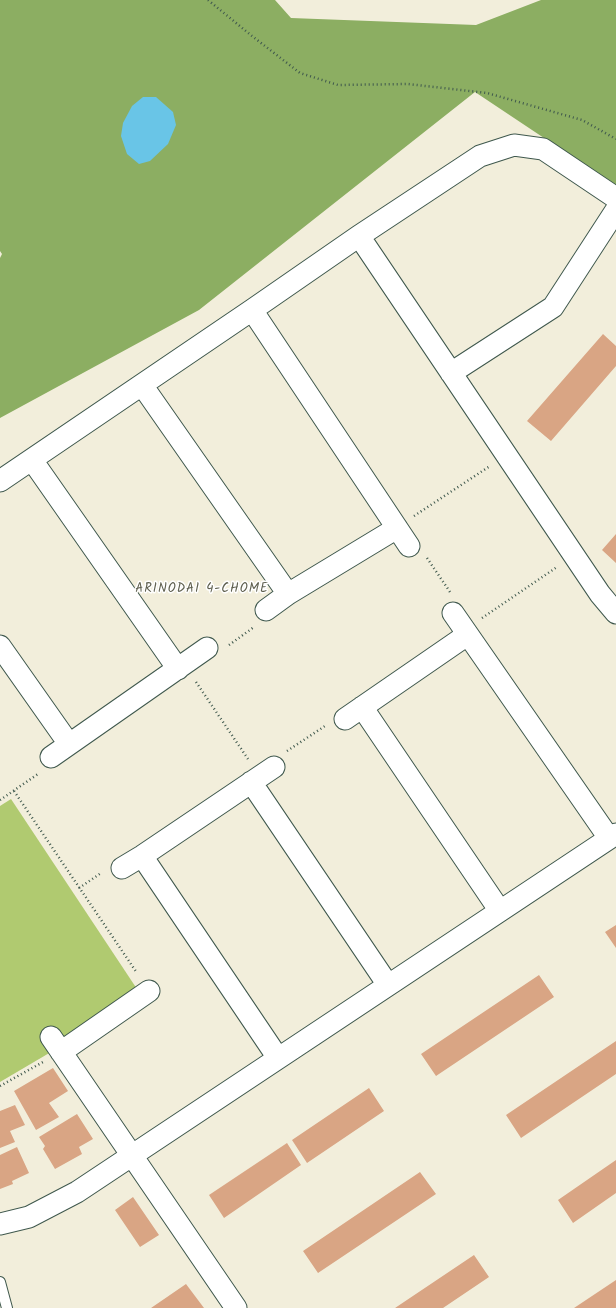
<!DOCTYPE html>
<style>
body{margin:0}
canvas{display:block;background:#f2eedb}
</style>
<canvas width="616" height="1308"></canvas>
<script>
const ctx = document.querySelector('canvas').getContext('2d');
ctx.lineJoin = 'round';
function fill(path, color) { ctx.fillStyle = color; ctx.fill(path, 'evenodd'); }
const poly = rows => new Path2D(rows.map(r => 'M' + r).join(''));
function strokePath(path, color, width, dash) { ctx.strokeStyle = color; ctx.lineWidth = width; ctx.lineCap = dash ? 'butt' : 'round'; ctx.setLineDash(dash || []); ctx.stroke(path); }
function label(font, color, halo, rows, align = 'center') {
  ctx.font = font + ' Kalam,sans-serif'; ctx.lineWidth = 3; ctx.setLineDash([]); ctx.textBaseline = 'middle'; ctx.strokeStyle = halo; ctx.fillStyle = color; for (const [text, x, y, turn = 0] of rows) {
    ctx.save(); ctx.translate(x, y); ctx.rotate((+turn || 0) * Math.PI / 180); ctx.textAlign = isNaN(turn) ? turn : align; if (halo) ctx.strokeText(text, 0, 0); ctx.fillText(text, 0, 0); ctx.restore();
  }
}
fill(poly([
 [11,799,137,989,51,1052,0,1082,0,806]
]), '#b0ca70');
fill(poly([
 [0,0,275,0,291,18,476,25,541,0,616,0,616,186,475,92,199,310,0,418,0,258,2,254,0,251]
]), '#8cae62');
fill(poly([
 [143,97,156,97,173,112,176,125,168,144,150,161,139,164,127,154,121,136,123,123,132,106]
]), '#69c5e7');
fill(poly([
 [603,334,616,346,616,366,551,441,527,421],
 [616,534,616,563,602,550],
 [616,925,616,948,605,932],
 [539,975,554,997,436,1076,421,1054],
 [616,1041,616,1074,521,1138,506,1115],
 [53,1068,68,1091,49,1103,59,1117,36,1130,14,1091],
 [369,1088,384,1111,307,1163,292,1140],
 [15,1105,25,1125,10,1131,15,1142,0,1148,0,1111],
 [77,1114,93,1139,79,1147,82,1154,55,1169,43,1149,45,1146,39,1137],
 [287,1143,301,1165,224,1218,209,1195],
 [17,1147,29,1173,12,1181,13,1184,0,1189,0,1155],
 [616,1160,616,1193,573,1223,558,1200],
 [420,1172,436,1194,318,1273,303,1251],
 [133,1197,159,1235,140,1247,115,1210],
 [474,1255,489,1277,443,1308,395,1308],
 [616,1280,616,1308,574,1308],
 [186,1284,204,1308,151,1308]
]), '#d9a584');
const service = poly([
 [0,1282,7,1308]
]);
const minor = poly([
 [359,236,600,594,616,613],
 [252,310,409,546],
 [451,373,553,307,616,210],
 [142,385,288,594],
 [32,460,178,669],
 [0,481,252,310,359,236,480,156,514,145,543,149,616,198],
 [266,610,288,594,397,528],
 [453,613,609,838],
 [0,646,69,744],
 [362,707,500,911],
 [345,719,467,635],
 [51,757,207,648],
 [251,782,388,985],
 [142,856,278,1058],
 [122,868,142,856,274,767],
 [51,1037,236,1308],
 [61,1052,149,991],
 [0,1224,29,1217,77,1192,616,834]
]);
strokePath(service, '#3f584d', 12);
strokePath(minor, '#3f584d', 23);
strokePath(poly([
 [208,0,252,36,300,73,338,85,408,84,487,93,582,120,616,139],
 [414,516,490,466],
 [427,558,450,592],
 [482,618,557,567],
 [229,645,254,627],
 [196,682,248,759],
 [287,751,325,726],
 [14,791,137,973],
 [0,800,38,774],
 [79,888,101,873],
 [0,1086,43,1062]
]), '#3f584d', 2.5, [1, 3]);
strokePath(service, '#fff', 10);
strokePath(minor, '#fff', 21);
ctx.letterSpacing = '1px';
label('13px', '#606150', '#fff', [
 ["ARINODAI 4-CHOME",202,590]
]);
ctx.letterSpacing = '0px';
</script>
